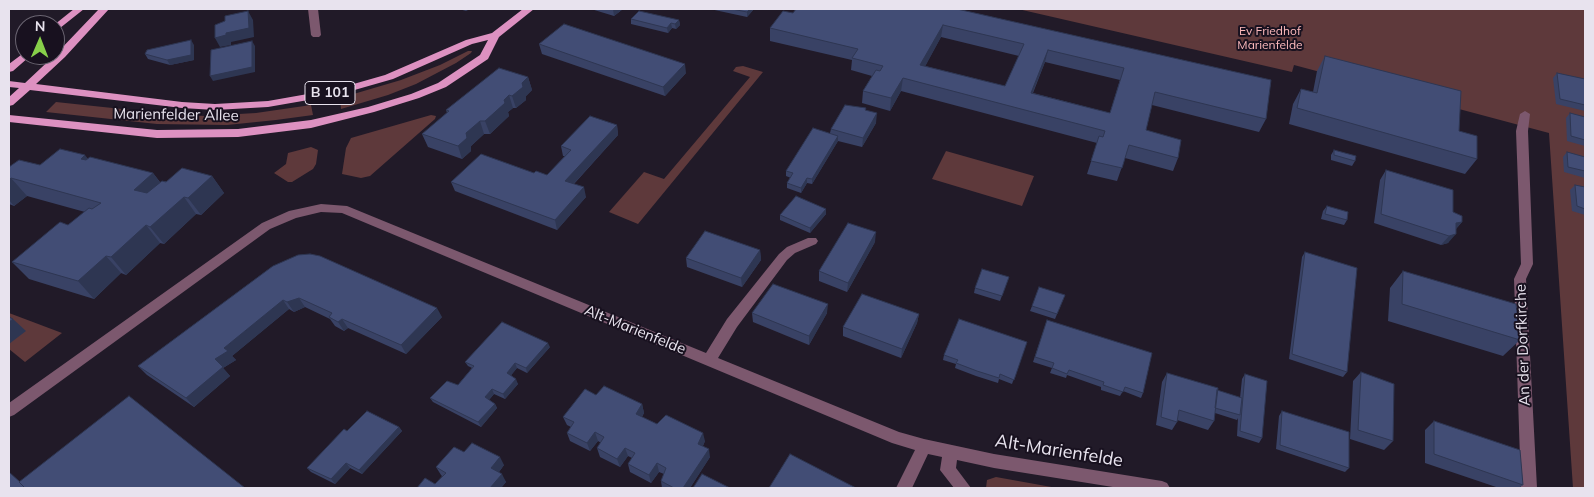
<!DOCTYPE html>
<style>
body{margin:0}
#map{position:relative;width:1594px;height:497px;overflow:hidden;background:#211a28;font-family:Mulish,sans-serif}
canvas{display:block}
.frame{position:absolute;inset:0;border:10px solid #e8e3ee;pointer-events:none}
.north{position:absolute;left:15px;top:15px;width:50px;height:50px;box-sizing:border-box;background:#18111f;border:1px solid #6b6572;border-radius:50%;rotate:1deg;font-size:14px;font-weight:700;line-height:20px;text-align:center;color:#e8e3ee}
.north::after{content:'';display:block;margin:auto;width:18px;height:22px;background:#87cf4a;clip-path:polygon(50% 0,100% 100%,50% 72%,0 100%)}
</style>
<div id="map">
<canvas width="1594" height="497"></canvas>
<div class="frame"></div>
<div class="north">N</div>
</div>
<script>
const ctx = document.querySelector('canvas').getContext('2d');
ctx.lineJoin = 'round';
function fill(path, color) { ctx.fillStyle = color; ctx.fill(path, 'evenodd'); }
const poly = rows => new Path2D(rows.map(r => 'M' + r).join(''));
function strokePath(path, color, width, dash) { ctx.strokeStyle = color; ctx.lineWidth = width; ctx.lineCap = dash ? 'butt' : 'round'; ctx.setLineDash(dash || []); ctx.stroke(path); }
function label(font, color, halo, rows, align = 'center') {
  ctx.font = font + ' Mulish,sans-serif'; ctx.lineWidth = 4; ctx.setLineDash([]); ctx.textBaseline = 'middle'; ctx.strokeStyle = halo; ctx.fillStyle = color; for (const [text, x, y, turn = 0] of rows) {
    ctx.save(); ctx.translate(x, y); ctx.rotate((+turn || 0) * Math.PI / 180); ctx.textAlign = isNaN(turn) ? turn : align; if (halo) ctx.strokeText(text, 0, 0); ctx.fillText(text, 0, 0); ctx.restore();
  }
}
fill(poly([
 [1018,9,1585,9,1585,488,1573,488,1549,133,1294,65,1292,72],
 [468,51,472,51,471,53,456,63,416,84,388,95,341,109,340,98,401,80,440,65],
 [743,66,763,72,638,224,609,212,644,172,664,179,750,77,733,71,736,67],
 [56,102,169,114,204,116,256,113,311,105,313,115,276,120,227,125,157,124,46,112],
 [431,115,436,116,435,119,370,176,361,178,342,174,346,148,351,138],
 [311,147,318,150,316,164,313,169,292,182,288,182,274,173,286,164,288,153],
 [946,151,1034,176,1022,206,932,179],
 [9,313,62,333,25,362,9,349],
 [996,477,1057,488,986,488,987,480]
]), '#5e393b');
fill(poly([
 [308,9,318,9,321,35,319,37,313,37,311,35,308,9],
 [1525,111,1530,114,1528,131,1533,264,1526,279,1537,488,1521,488,1514,279,1521,264,1516,131,1520,114,1525,111],
 [321,204,347,206,706,353,727,319,779,254,787,247,808,238,816,238,818,241,816,244,795,253,787,260,737,327,718,358,899,432,924,439,994,454,1162,481,1167,483,1170,488,1119,488,994,468,957,460,956,468,971,488,954,488,940,470,942,457,928,454,912,488,896,488,915,450,892,443,342,213,321,212,296,218,270,229,14,415,9,417,9,403,262,223,289,211,321,204]
]), '#7c586e');
fill(poly([
 [74,9,84,9,55,32,54,25,74,9],
 [99,9,109,9,65,57,36,84,182,102,215,104,268,101,336,89,385,75,466,40,492,33,523,9,534,9,499,37,488,59,446,87,419,98,374,112,311,128,238,137,157,138,9,122,9,115,157,130,238,129,311,120,368,107,411,94,438,83,480,55,488,40,472,44,393,79,337,95,268,107,215,110,182,108,30,90,13,105,9,106,9,97,19,88,9,87,9,81,25,83,57,53,99,9],
 [25,52,25,55,30,55,29,57,13,71,9,72,9,64,25,52]
]), '#dd91c1');
fill(poly([
 [459,9,470,9,466,11],
 [591,9,623,9,614,16],
 [710,9,754,9,747,17],
 [957,9,1271,80,1266,119,1259,132,1152,105,1146,130,1178,158,1173,171,1125,158,1117,181,1087,174,1097,143,901,91,890,111,862,103,863,91,872,76,851,70,852,60,770,41,770,28,793,13],
 [941,37,1019,56,1005,86,925,66],
 [1045,62,1120,80,1110,113,1033,93],
 [631,19,679,20,680,25,676,29,672,28,668,33,631,24],
 [539,44,686,73,665,96,542,54],
 [194,45,194,60,170,65,148,59,145,54],
 [1325,56,1459,131,1477,159,1465,174,1289,124,1293,104,1301,89,1313,92,1317,71],
 [1557,73,1585,79,1585,111,1556,104,1553,78],
 [528,77,532,90,526,96,526,100,516,108,513,108,508,112,509,116,490,134,484,134,471,146,471,151,462,159,428,147,422,134,447,113,446,110],
 [866,108,866,110,876,123,862,147,838,141,812,184,807,183,801,193,787,188,787,183,791,178,786,176,786,171,830,133,831,129],
 [1570,113,1585,117,1585,146,1567,141,1566,118],
 [617,125,618,135,574,184,586,197,557,230,455,191,451,182,534,173,547,175,565,156,563,156,561,146],
 [1334,150,1355,161,1352,166,1331,160,1331,155],
 [1567,152,1585,157,1585,178,1564,172,1563,157],
 [88,159,153,173,160,182,212,176,224,193,201,215,196,214,164,244,160,243,126,275,121,273,94,299,29,279,12,262,68,225,85,212,27,196,14,206,9,204,9,167,40,165],
 [1386,170,1453,212,1462,222,1456,229,1448,243,1441,245,1374,223,1380,180],
 [1575,185,1585,187,1585,215,1572,211,1570,190],
 [1327,206,1347,220,1344,225,1321,219,1323,211],
 [826,209,826,214,810,233,780,220,780,215],
 [875,242,847,292,819,281,819,271],
 [760,250,761,260,742,287,687,267,686,258],
 [1305,252,1347,372,1343,377,1289,359,1302,257],
 [273,266,442,317,406,354,348,328,344,331,335,326,330,319,305,307,294,312,289,309,232,356,236,360,223,368,230,376,194,407,147,375,138,366],
 [1403,271,1520,340,1503,356,1388,321,1390,288],
 [1009,277,1000,301,974,293,975,288],
 [1065,295,1055,319,1030,311,1032,306],
 [752,313,827,313,809,345,753,322],
 [919,314,917,323,901,358,843,336,843,327],
 [1047,320,1143,393,1141,398,1123,391,1120,396,1101,390,1101,387,1067,375,1066,378,1050,373,1052,368,1033,362],
 [1027,342,1012,384,999,379,998,383,976,376,955,368,956,364,943,360,944,355],
 [550,347,527,373,517,368,511,375,518,384,505,399,494,394,489,400,495,404,497,408,481,427,433,402,430,398,458,385,472,368,468,366,465,362],
 [1361,372,1393,441,1384,450,1350,439,1353,381],
 [1167,373,1240,398,1242,379,1245,374,1262,438,1259,443,1237,436,1238,418,1237,420,1215,413,1214,421,1208,430,1177,420,1177,422,1172,430,1156,425,1162,382],
 [596,395,642,404,644,413,642,417,657,424,705,441,703,446,710,457,690,488,662,488,661,481,664,474,659,472,651,483,630,472,628,464,632,458,628,456,620,467,600,457,597,448,601,443,598,441,590,451,570,441,567,433,571,427,567,425,563,417],
 [1282,411,1349,468,1345,472,1276,449,1279,416],
 [1434,421,1523,485,1519,488,1499,488,1425,463,1425,430],
 [399,427,402,431,362,474,350,468,335,484,311,472,307,468,347,431],
 [464,452,504,465,499,472,506,482,501,488,417,488,435,484,442,476,441,475,436,467]
]), '#394265');
fill(poly([
 [613,9,623,9,614,16],
 [750,9,754,9,747,17,747,12],
 [248,11,253,20,254,37,231,42,231,45,220,47,215,38,226,33],
 [679,20,680,25,676,29,675,24],
 [671,23,672,28,668,33,667,28],
 [943,25,941,37,919,78,920,65],
 [191,40,194,45,194,60,170,65,167,60],
 [252,41,255,46,255,72,213,81,210,76],
 [1048,50,1045,62,1027,106,1031,93],
 [685,64,686,73,665,96,663,87],
 [528,77,532,90,526,96,526,100,516,108,512,96,522,83],
 [903,78,901,91,890,111,891,98],
 [509,95,513,108,508,112,509,116,490,134,485,121,504,100],
 [877,113,876,123,862,147,863,138],
 [480,121,484,134,471,146,471,151,462,159,458,146,466,133],
 [617,125,618,135,568,190,565,181],
 [838,136,838,141,812,184,812,179],
 [85,155,99,173,81,159],
 [153,173,166,191,148,207,134,190],
 [212,176,224,193,201,215,188,198],
 [11,178,27,196,14,206,9,200,9,180],
 [807,178,807,183,801,193,801,188],
 [584,187,586,197,557,230,555,220],
 [184,197,196,214,164,244,150,227],
 [826,209,826,214,810,233,810,228],
 [1462,222,1454,231,1456,223],
 [146,225,160,243,126,275,111,257],
 [876,232,875,242,847,292,848,283],
 [1456,234,1448,243,1441,245,1449,236],
 [760,250,761,260,742,287,741,278],
 [106,256,121,273,94,299,78,281],
 [299,298,305,307,294,312,287,302],
 [283,300,289,309,232,356,236,360,223,368,230,376,194,407,186,398,224,348],
 [828,304,827,313,809,345,809,336],
 [437,308,442,317,406,354,401,345],
 [919,314,917,323,901,358,902,349],
 [13,319,26,331,9,344,9,322],
 [342,319,348,328,344,331,338,322],
 [548,343,550,347,527,373,526,368],
 [515,363,517,368,509,378,507,373],
 [516,379,518,384,505,399,503,394],
 [492,389,494,394,487,402,485,397],
 [495,404,497,408,481,427,478,422],
 [642,404,644,413,638,422,636,414],
 [399,427,402,431,362,474,359,470],
 [595,432,598,441,590,451,587,443],
 [703,433,705,441,700,452,698,444],
 [625,448,628,456,620,467,617,459],
 [709,449,710,457,690,488,683,488],
 [500,457,504,465,496,476,491,468],
 [346,463,350,468,335,484,331,479],
 [657,463,659,472,651,483,649,475],
 [502,474,506,482,501,488,490,488]
]), '#2e3652');
const building = poly([
 [732,9,750,9,747,12,732,9],
 [796,9,957,9,1271,80,1266,119,1155,92,1146,130,1181,140,1178,158,1129,145,1122,168,1091,161,1099,136,1103,137,1105,131,903,78,891,98,863,91,876,70,880,71,883,66,852,58,858,49,770,28,783,11,793,13,796,9],
 [943,25,1024,44,1005,86,920,65,943,25],
 [1048,50,1124,68,1110,113,1031,93,1048,50],
 [248,11,249,28,226,33,226,35,215,38,215,25,225,21,225,16,248,11],
 [639,11,679,20,675,24,671,23,667,28,631,19,639,11],
 [564,24,685,64,663,87,539,44,564,24],
 [191,40,191,55,167,60,145,54,147,50,191,40],
 [252,41,252,67,210,76,211,50,252,41],
 [1325,56,1461,91,1459,131,1477,136,1477,159,1297,108,1301,89,1317,93,1325,56],
 [499,68,528,77,522,83,523,87,512,96,509,95,504,100,505,103,485,121,480,121,466,133,467,138,458,146,422,134,449,111,446,110,499,68],
 [1557,73,1585,79,1585,105,1560,99,1557,73],
 [845,105,866,108,865,110,877,113,863,138,831,129,845,105],
 [1570,113,1585,117,1585,140,1571,136,1570,113],
 [590,116,617,125,565,181,584,187,555,220,451,182,481,154,534,173,536,171,547,175,571,150,561,146,590,116],
 [813,128,838,136,812,179,807,178,801,188,787,183,793,173,786,171,813,128],
 [60,149,85,155,81,159,86,160,90,157,153,173,134,190,147,193,162,181,166,182,182,168,212,176,188,198,184,197,150,227,146,225,111,257,106,256,78,281,12,262,60,222,68,225,89,208,92,209,101,203,11,178,9,180,9,167,19,160,40,165,60,149],
 [1334,150,1356,156,1355,161,1334,155,1334,150],
 [1567,152,1585,157,1585,171,1568,167,1567,152],
 [1386,170,1453,190,1453,212,1462,216,1462,222,1456,223,1456,234,1449,236,1381,214,1386,170],
 [1575,185,1585,187,1585,209,1577,206,1575,185],
 [796,196,826,209,810,228,780,215,796,196],
 [1327,206,1348,212,1347,220,1325,214,1327,206],
 [848,223,876,232,848,283,819,271,848,223],
 [705,231,760,250,741,278,686,258,705,231],
 [1305,252,1357,268,1347,372,1292,354,1305,252],
 [310,254,320,256,437,308,401,345,342,319,338,322,329,317,332,313,299,298,287,302,283,300,224,348,228,351,215,359,223,367,186,398,138,366,273,266,298,255,310,254],
 [982,269,1009,277,1002,296,975,288,982,269],
 [1403,271,1516,304,1520,340,1402,304,1403,271],
 [773,284,828,304,809,336,752,313,773,284],
 [1039,287,1065,295,1057,314,1032,306,1039,287],
 [862,294,919,314,902,349,843,327,862,294],
 [9,317,13,319,9,322,9,317],
 [959,319,1027,342,1014,380,1000,374,999,378,977,371,956,363,958,360,944,355,959,319],
 [1047,320,1152,353,1143,393,1125,387,1123,392,1103,385,1104,382,1069,370,1067,374,1052,368,1054,363,1035,357,1047,320],
 [502,322,548,343,526,368,515,363,507,373,516,379,503,394,492,389,485,397,495,404,478,422,430,398,447,381,458,385,474,366,465,362,502,322],
 [1361,372,1394,384,1393,441,1358,430,1361,372],
 [1167,373,1218,388,1214,421,1179,410,1177,422,1161,417,1167,373],
 [1245,374,1267,381,1262,438,1240,431,1245,374],
 [604,386,642,404,636,414,657,424,666,415,703,433,698,444,709,449,683,488,674,488,661,481,666,468,657,463,649,475,628,464,635,453,625,448,617,459,597,448,604,437,595,432,587,443,567,433,574,422,563,417,585,389,596,395,604,386],
 [1217,390,1242,398,1240,415,1215,408,1217,390],
 [129,396,245,488,25,488,19,482,129,396],
 [367,411,399,427,359,470,346,463,331,479,307,468,344,429,347,431,367,411],
 [1282,411,1349,432,1349,468,1280,445,1282,411],
 [1434,421,1520,450,1523,485,1434,454,1434,421],
 [472,443,500,457,491,468,502,474,490,488,417,488,425,478,435,484,446,473,436,467,454,447,464,452,472,443],
 [790,454,856,488,769,488,790,454],
 [9,472,20,482,19,482,25,488,9,488,9,472],
 [702,474,730,488,693,488,702,474]
]);
fill(building, '#424d75');
strokePath(building, '#2e3652', 1);
label('12px', '#fdbabc', '#18111f', [
 ["Ev Friedhof",1270,31],
 ["Marienfelde",1270,45]
]);
for (const [x, y, w] of [
 [330,93,50]
]) { const box = new Path2D(); box.roundRect(x - w / 2, y - 11.5, w, 23, 4); ctx.fillStyle = '#18111f'; ctx.fill(box); strokePath(box, '#e8e3ee', 1); }
label('bold 14px', '#e8e3ee', null, [
 ["B 101",330,93]
]);
label('15px', '#e8e3ee', '#18111f', [
 ["Marienfelder Allee",176,115,1],
 ["Alt-Marienfelde",635,330,22],
 ["An der Dorfkirche",1523,345,-92]
]);
label('18px', '#e8e3ee', '#18111f', [
 ["Alt-Marienfelde",1059,451,9]
]);
</script>
